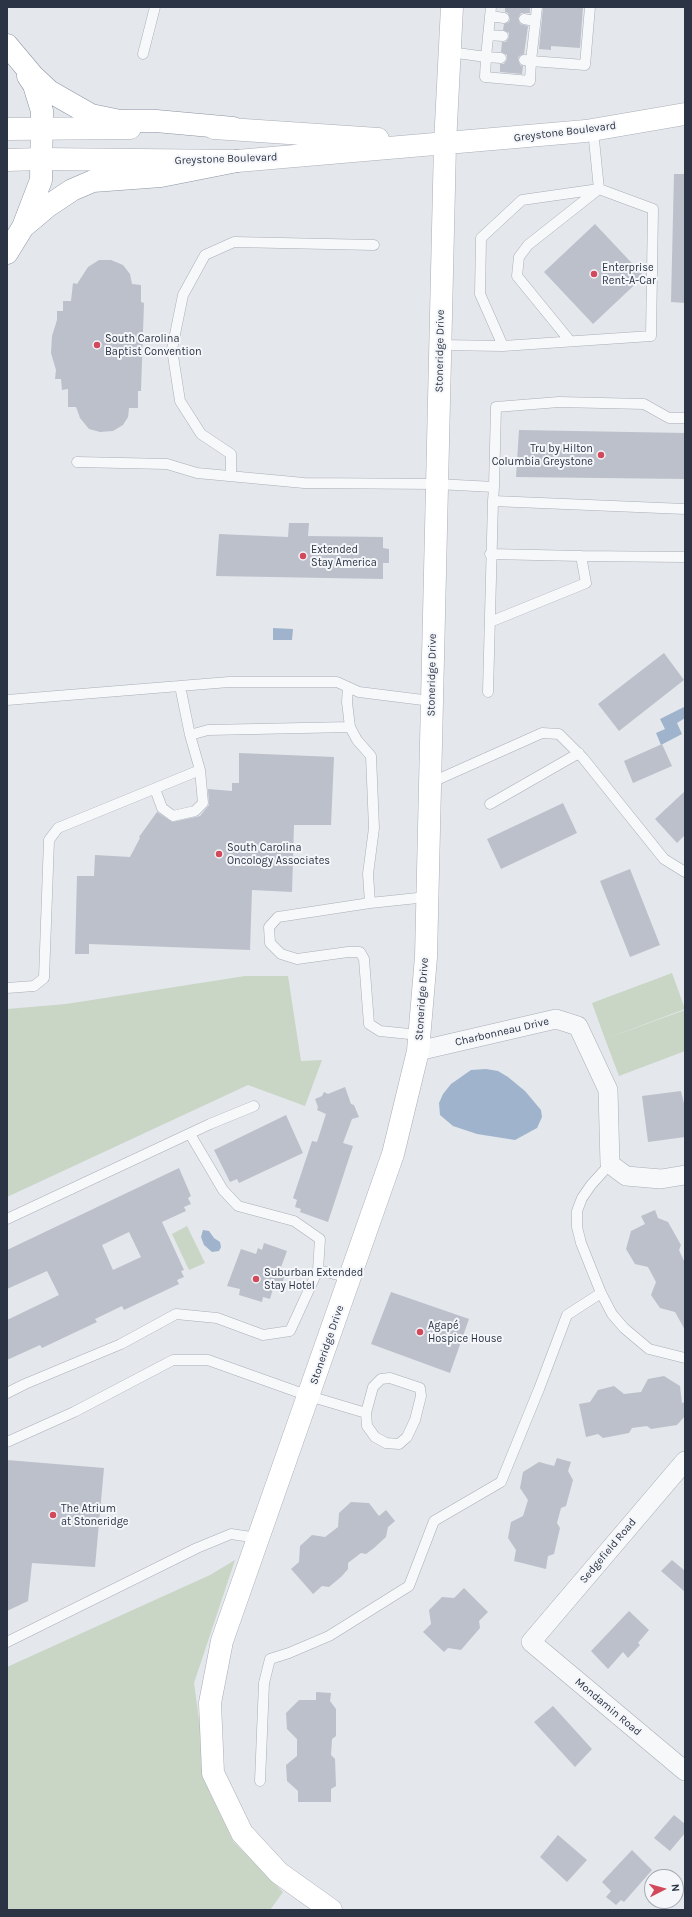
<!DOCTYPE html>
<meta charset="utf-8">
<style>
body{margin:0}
#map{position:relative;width:692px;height:1917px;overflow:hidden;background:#e4e7ec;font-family:Karla,sans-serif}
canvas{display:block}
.frame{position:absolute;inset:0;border:8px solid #2b3445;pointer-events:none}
.north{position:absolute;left:644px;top:1869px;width:40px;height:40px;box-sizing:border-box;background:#f4f6f9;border:1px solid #a4a8b1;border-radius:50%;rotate:84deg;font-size:11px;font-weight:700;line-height:16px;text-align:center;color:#2b3445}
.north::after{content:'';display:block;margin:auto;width:14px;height:18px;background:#d1495b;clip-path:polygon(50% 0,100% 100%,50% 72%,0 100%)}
</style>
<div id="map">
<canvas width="692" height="1917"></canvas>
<div class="frame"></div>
<div class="north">N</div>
</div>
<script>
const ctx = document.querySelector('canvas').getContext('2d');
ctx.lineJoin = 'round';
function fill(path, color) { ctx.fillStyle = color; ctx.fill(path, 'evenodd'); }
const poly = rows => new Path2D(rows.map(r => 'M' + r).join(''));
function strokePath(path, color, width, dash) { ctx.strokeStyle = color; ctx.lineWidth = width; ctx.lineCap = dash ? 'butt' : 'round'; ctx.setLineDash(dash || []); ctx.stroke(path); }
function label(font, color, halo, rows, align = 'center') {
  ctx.font = font + ' Karla,sans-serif'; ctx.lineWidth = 4; ctx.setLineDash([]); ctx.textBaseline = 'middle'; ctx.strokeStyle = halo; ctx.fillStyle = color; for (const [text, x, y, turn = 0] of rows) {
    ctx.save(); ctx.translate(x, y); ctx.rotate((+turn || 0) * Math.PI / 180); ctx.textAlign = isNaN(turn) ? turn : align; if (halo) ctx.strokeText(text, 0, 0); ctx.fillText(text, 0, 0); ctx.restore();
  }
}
fill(poly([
 [672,973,685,1009,605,1039,592,1003],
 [245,976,288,976,301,1061,322,1060,305,1106,248,1085,7,1197,7,1009,66,1004],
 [685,1010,685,1051,619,1076,605,1039],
 [187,1226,205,1263,189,1270,172,1234],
 [235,1560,194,1683,209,1791,233,1841,283,1892,270,1910,7,1910,7,1667,210,1575]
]), '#c9d6c5');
fill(poly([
 [273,628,293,629,292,640,273,640],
 [684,707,685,718,677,723,682,734,661,745,656,733,665,729,660,719],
 [486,1069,498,1071,508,1077,525,1091,541,1110,542,1117,537,1128,515,1140,477,1134,453,1126,440,1115,439,1103,443,1094,451,1084,471,1070],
 [203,1230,209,1231,214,1238,220,1242,221,1247,219,1251,212,1252,204,1245,201,1237]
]), '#9fb4cc');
fill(poly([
 [505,7,530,7,530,13,521,13,518,18,520,24,528,26,524,54,519,56,518,59,520,65,523,66,522,74,500,72,500,64,504,64,507,59,507,55,501,52,502,42,506,42,509,37,509,33,503,30,504,24,509,22,510,19,508,13,505,12],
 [543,7,583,7,580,48,551,46,551,50,539,49],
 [674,174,685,174,685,303,671,302],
 [595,224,644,276,593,324,544,272],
 [99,260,111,260,123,265,130,274,132,284,141,285,141,302,144,303,141,391,138,391,138,408,129,408,128,417,123,425,113,431,100,432,89,429,80,418,76,407,68,407,68,389,62,390,61,379,55,379,56,370,51,353,52,336,57,320,57,311,63,311,63,301,71,301,73,283,77,284,88,267],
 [519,430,685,433,685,479,516,477],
 [289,523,309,523,308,536,383,537,383,548,389,549,389,563,383,563,383,579,216,576,219,534,288,537],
 [664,653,684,680,619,731,598,704],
 [662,744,672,766,633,783,624,761],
 [239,753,334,757,331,825,294,825,292,892,252,890,250,950,89,944,89,954,75,954,77,876,94,876,95,855,130,857,140,838,139,837,157,812,172,822,200,816,209,805,208,789,232,791,232,783,239,783],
 [685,791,685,835,677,843,655,819],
 [563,803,577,833,501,869,487,839],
 [630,869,660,945,630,957,600,881],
 [345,1087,351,1104,354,1105,359,1117,352,1119,343,1143,353,1146,328,1222,300,1212,301,1209,295,1207,297,1200,293,1198,312,1141,317,1142,326,1114,317,1110,318,1107,315,1099,322,1096,324,1092,328,1094],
 [681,1091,685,1108,685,1137,648,1142,642,1096],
 [286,1115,303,1153,239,1183,237,1179,230,1182,214,1150],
 [179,1168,191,1196,188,1198,191,1204,184,1207,186,1211,162,1222,184,1270,181,1271,184,1277,177,1280,179,1284,124,1310,122,1306,95,1319,97,1322,42,1348,40,1345,7,1360,7,1320,59,1295,47,1271,7,1289,7,1250],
 [129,1232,141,1257,113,1270,102,1245],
 [655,1210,658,1218,668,1222,681,1245,679,1250,685,1263,685,1330,675,1312,660,1308,651,1295,656,1282,648,1267,635,1264,626,1249,631,1231,645,1224,641,1216],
 [264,1243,287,1251,280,1270,286,1272,280,1290,273,1289,270,1299,263,1297,262,1302,239,1295,240,1289,227,1286,241,1249,256,1254,258,1248,262,1250],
 [391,1292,469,1319,450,1373,371,1344],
 [664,1376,680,1386,682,1403,685,1402,685,1416,677,1425,651,1429,647,1426,632,1428,629,1433,603,1438,598,1434,586,1437,579,1404,590,1402,598,1390,614,1386,624,1394,641,1392,648,1379],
 [557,1458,571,1462,568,1471,573,1480,566,1506,561,1508,557,1523,560,1528,554,1554,548,1556,546,1569,514,1561,516,1550,508,1538,511,1522,523,1516,528,1500,520,1488,523,1472,539,1462,554,1466],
 [7,1460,104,1468,95,1567,32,1563,28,1601,7,1611],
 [351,1502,369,1503,379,1516,386,1510,395,1521,388,1527,386,1537,374,1548,366,1554,361,1553,348,1563,348,1569,342,1576,329,1587,322,1586,313,1594,291,1569,299,1562,300,1546,312,1535,325,1537,338,1527,339,1513],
 [672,1560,685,1571,685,1592,661,1571],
 [464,1588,488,1612,479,1621,480,1628,461,1650,448,1648,444,1652,423,1632,431,1624,429,1610,442,1597,454,1598],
 [629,1611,649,1630,638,1643,640,1645,628,1658,623,1652,608,1669,591,1651],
 [316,1692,331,1693,330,1701,336,1709,336,1736,332,1739,331,1755,335,1759,336,1786,331,1789,331,1802,298,1802,298,1791,287,1781,286,1765,297,1756,297,1739,287,1729,286,1713,299,1700,316,1700],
 [553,1706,592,1749,575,1767,534,1722],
 [674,1815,685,1824,685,1833,670,1851,654,1838],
 [558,1835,587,1860,567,1882,540,1857],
 [632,1850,652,1870,624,1902,621,1900,616,1905,606,1897,611,1891,602,1882]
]), '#bbc0ca');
const lane = poly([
 [490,16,504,18],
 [524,19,535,21],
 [488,35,503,36],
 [450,52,486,57,491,7],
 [143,54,155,7],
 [501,58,486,57,485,77,530,81,531,61,585,65,590,7],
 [524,60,531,61,537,7],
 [440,345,503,346,480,294,481,238,522,200,599,189,593,130],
 [503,346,651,336,653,209,599,189,528,245,519,257,517,276,570,341],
 [77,462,167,464,197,473,304,483,437,484,494,487,493,501,685,509],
 [231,476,231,454,201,434,180,401,172,349,183,295,205,255,234,242,374,245],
 [494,487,496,407,559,402,644,404,669,418,685,418],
 [581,556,685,557],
 [490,622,586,583,581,556,490,554],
 [180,686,190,735],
 [348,687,347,702,350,727,357,740,371,756,374,828,368,874,370,903],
 [488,692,493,501],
 [7,700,229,682,337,682,359,692,431,701],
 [430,783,542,733,559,734,583,758,664,859,685,872],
 [155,789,162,808,173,816,195,811,203,803,200,770],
 [490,804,579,753],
 [7,988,34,986,44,978,49,840,58,828,200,770,190,735,208,730,350,727],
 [419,1035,380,1031,369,1024,364,959,360,952,348,952,297,959,281,954,270,943,269,927,278,917,370,903,427,897],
 [190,1134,223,1190,238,1206,294,1221,320,1239,318,1270],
 [610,1164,591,1185,582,1198,577,1211,577,1227,581,1243,601,1293,612,1314,624,1328,649,1349,685,1358],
 [7,1219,210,1124,254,1106],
 [7,1393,25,1384,121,1344,176,1314,217,1318,263,1335,290,1331,318,1270,350,1278],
 [7,1442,74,1412,173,1360,208,1360,309,1396,366,1413,367,1426,375,1437,386,1443,399,1444,407,1437,415,1420,421,1396,420,1388,390,1378,381,1379,373,1387,366,1413],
 [7,1642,197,1548,231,1534,258,1538],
 [260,1781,264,1683,270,1659,289,1653,329,1636,409,1586,434,1521,501,1482,539,1389,567,1315,601,1293]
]);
const street = poly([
 [418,1051,556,1019,578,1026,608,1090,610,1164,626,1176,661,1179,685,1175],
 [685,1461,531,1642,685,1771]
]);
const secondary = poly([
 [214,128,378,139],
 [7,129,130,128],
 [7,160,41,159,237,161,586,131,685,114],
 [331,1910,279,1873,242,1833,213,1773,210,1703,222,1641,393,1154,418,1051,426,957,445,144,452,7]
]);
const highway = poly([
 [7,45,33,76,49,91,91,115,120,121,156,121,233,128],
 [23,227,48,206,72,190,93,181,161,176,237,161],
 [7,253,23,227,41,180,42,111,34,85,28,76]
]);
strokePath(lane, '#a9aeb7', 11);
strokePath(street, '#a9aeb7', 20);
strokePath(secondary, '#a9aeb7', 23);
strokePath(highway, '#8b94a3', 23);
strokePath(lane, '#f7f8fa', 10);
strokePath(street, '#f7f8fa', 19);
strokePath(secondary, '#fff', 22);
strokePath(highway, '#fff', 22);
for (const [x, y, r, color] of [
 [594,274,4,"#d1495b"],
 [97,345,4,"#d1495b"],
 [601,455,4,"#d1495b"],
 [303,556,4,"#d1495b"],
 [219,854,4,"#d1495b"],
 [256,1279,4,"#d1495b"],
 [420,1332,4,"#d1495b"],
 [53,1515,4,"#d1495b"]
]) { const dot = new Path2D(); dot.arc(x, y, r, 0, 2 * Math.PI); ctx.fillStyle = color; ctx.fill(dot); strokePath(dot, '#f4f6f9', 1.5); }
label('11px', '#2b3445', '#f4f6f9', [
 ["Greystone Boulevard",565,132,-7],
 ["Greystone Boulevard",226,159,-2],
 ["Stoneridge Drive",440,351,-89],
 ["Stoneridge Drive",432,675,-89],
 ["Stoneridge Drive",422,999,-86],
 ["Charbonneau Drive",502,1032,-13],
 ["Stoneridge Drive",327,1345,-71],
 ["Sedgefield Road",608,1551,-50],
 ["Mondamin Road",608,1707,40]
]);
label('11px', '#2b3445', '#f4f6f9', [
 ["Enterprise",602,268],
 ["Rent-A-Car",602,281],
 ["South Carolina",105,339],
 ["Baptist Convention",105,352],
 ["Tru by Hilton",593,449,"right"],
 ["Columbia Greystone",593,462,"right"],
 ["Extended",311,550],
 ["Stay America",311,563],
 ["South Carolina",227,848],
 ["Oncology Associates",227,861],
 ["Suburban Extended",264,1273],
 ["Stay Hotel",264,1286],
 ["Agapé",428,1326],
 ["Hospice House",428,1339],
 ["The Atrium",61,1509],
 ["at Stoneridge",61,1522]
], 'left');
</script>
